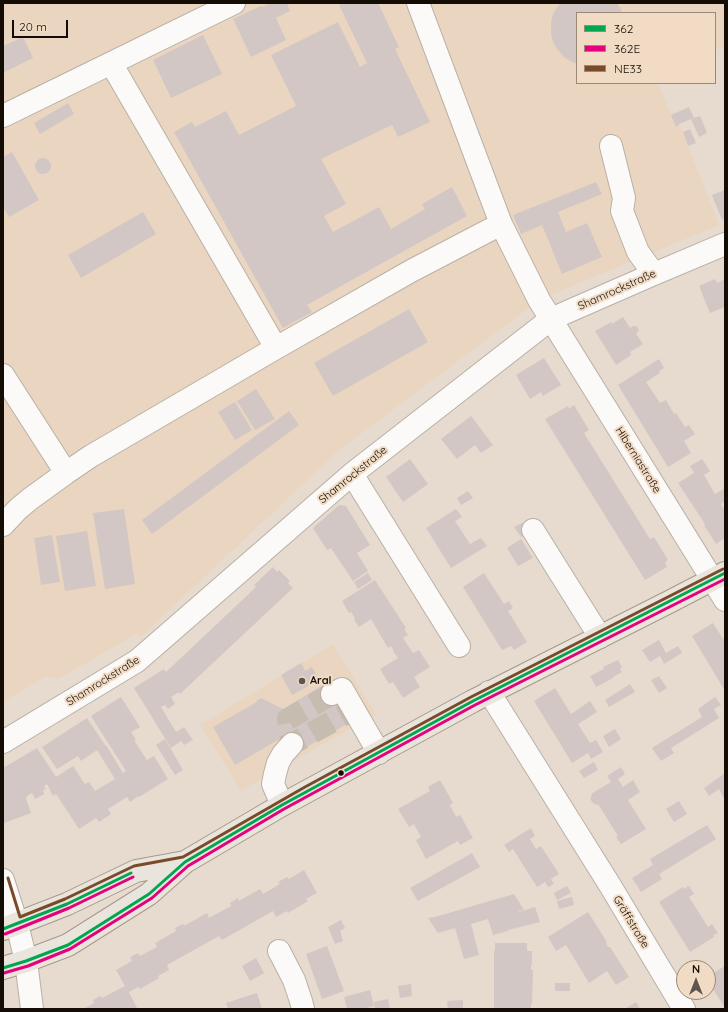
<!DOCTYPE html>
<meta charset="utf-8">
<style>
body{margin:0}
#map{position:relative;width:728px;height:1012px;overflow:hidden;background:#e6dbce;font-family:Quicksand,sans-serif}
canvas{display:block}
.frame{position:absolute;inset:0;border:4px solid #140d06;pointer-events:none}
.legend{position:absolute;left:576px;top:12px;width:140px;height:72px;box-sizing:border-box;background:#f1dbc4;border:1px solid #998978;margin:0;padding:5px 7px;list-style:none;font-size:12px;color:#140d06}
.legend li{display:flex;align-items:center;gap:8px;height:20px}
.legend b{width:20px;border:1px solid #998978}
.north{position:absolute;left:676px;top:960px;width:40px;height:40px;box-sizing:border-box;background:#f1dbc4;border:1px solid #998978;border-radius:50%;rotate:0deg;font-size:11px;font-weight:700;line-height:16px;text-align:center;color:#140d06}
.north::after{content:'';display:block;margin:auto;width:14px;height:18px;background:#5e554c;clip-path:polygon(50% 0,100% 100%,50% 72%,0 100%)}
.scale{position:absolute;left:12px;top:20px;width:56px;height:18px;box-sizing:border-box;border:2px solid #140d06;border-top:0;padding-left:5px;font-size:12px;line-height:14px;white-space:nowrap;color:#140d06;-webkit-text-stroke:3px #f1dbc4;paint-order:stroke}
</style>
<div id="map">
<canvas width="728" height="1012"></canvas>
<div class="frame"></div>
<ul class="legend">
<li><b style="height:5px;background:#00a651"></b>362</li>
<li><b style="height:5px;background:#e5007d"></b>362E</li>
<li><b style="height:5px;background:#7a4b2a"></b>NE33</li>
</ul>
<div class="north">N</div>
<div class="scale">20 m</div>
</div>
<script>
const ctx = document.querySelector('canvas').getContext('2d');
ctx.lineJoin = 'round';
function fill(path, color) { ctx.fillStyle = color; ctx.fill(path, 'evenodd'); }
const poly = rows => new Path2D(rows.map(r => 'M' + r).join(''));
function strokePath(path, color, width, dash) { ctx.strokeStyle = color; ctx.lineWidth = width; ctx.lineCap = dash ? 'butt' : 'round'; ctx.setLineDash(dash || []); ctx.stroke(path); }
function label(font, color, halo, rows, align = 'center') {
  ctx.font = font + ' Quicksand,sans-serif'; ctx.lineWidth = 4; ctx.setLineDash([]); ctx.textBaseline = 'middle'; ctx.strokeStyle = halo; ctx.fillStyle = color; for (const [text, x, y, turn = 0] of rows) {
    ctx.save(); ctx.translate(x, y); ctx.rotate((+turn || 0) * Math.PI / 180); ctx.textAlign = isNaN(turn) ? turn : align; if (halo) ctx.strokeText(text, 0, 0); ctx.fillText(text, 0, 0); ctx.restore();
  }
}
fill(poly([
 [3,3,725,3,725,46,715,50,715,13,577,13,577,83,658,83,676,126,680,125,719,225,539,300,339,450,140,638,137,634,58,679,47,676,3,702],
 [333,644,376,714,241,791,200,725]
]), '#ead6c0');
fill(poly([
 [271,3,287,3,290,11,276,18,286,40,251,57,233,19,261,6,262,7],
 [343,3,378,3,399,47,395,49,430,122,398,137,392,125,321,159,346,204,324,216,333,232,379,207,391,229,425,209,422,204,452,187,467,216,307,305,312,312,283,328,174,132,192,122,195,127,226,111,239,135,296,106,271,55,338,22,360,67,367,63,339,5],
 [560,3,617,3,623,13,577,13,577,64,572,62,564,57,558,50,553,42,551,33,551,23,553,14],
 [203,35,222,74,171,98,153,60],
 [23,37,33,58,3,73,3,46],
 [68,103,74,114,40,134,34,123],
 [689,107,694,118,700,116,707,133,699,137,691,119,679,124,679,125,676,127,671,115],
 [690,129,696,143,688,146,683,132],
 [12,152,39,200,9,217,3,207,3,157],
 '35 166a8 8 0 1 1 16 0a8 8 0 1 1-16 0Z',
 [596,182,602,194,558,212,566,232,587,223,602,257,562,274,542,225,521,234,513,215],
 [725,190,725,218,722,220,712,195],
 [143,212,156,234,81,278,68,255],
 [715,279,717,283,725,279,725,307,710,313,699,286],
 [409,309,428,342,333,396,314,363],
 [623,317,630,328,633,326,636,326,639,330,636,334,643,344,630,352,631,355,616,365,595,331,611,322,612,324],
 [544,358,561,385,543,396,541,392,530,399,516,375],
 [659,359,664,368,659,371,660,373,646,382,660,403,666,400,674,414,676,413,685,427,689,425,695,434,684,441,691,453,668,467,618,385],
 [256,389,275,419,255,430,237,401],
 [235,402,252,430,235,440,218,412],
 [574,405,589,430,584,433,650,539,654,537,668,560,665,562,667,567,645,580,545,419,568,406,569,409],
 [289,411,299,425,152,534,142,520],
 [471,416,493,445,481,453,475,445,457,459,441,439],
 [410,459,428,484,403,502,386,477],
 [702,459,710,471,704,475,715,494,725,488,725,502,721,504,725,511,725,538,716,544,704,525,705,524,678,483,694,473,690,466],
 [468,491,473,498,461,505,457,498],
 [339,505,346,506,370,545,357,553,368,571,353,581,331,548,327,550,313,528],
 [124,509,135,584,105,589,93,513],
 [456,509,462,517,455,521,470,544,481,538,487,546,451,568,426,528],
 [522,523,529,533,521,537,514,527],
 [87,531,96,586,65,591,56,536],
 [52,535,60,582,41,585,34,538],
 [521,539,533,558,518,566,507,548],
 [273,567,277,572,279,570,290,581,288,583,293,588,180,694,179,692,171,697,175,704,168,709,165,705,161,707,176,732,184,727,193,740,184,745,181,741,171,748,134,688,164,669,166,672,256,587,254,585],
 [368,573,372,580,358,589,354,582],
 [484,573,504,604,509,601,513,608,508,611,527,642,514,650,511,646,502,650,463,587],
 [375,580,406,628,404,629,408,635,403,638,413,653,419,650,430,667,414,677,420,687,403,698,393,682,389,684,380,669,398,658,393,651,394,651,391,646,388,648,371,619,359,627,354,620,355,618,351,612,349,613,342,601],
 [713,623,725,642,725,691,692,636],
 [659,640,666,653,678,646,682,653,664,664,660,656,650,662,642,650],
 [618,660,622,667,620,668,622,672,613,677,613,678,596,687,590,676,604,669,603,667],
 [301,663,305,670,301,673,312,667,319,680,292,695,281,675],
 [659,676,667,688,659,693,651,680],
 [326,683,349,723,305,748,279,741,278,740,235,765,213,727,257,702,256,701,261,698,283,709],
 [630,684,635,692,609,707,605,700],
 [555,688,571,714,590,701,597,712,578,724,590,743,596,740,603,752,591,759,588,753,572,763,534,701],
 [121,697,140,727,131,732,135,738,135,742,147,760,154,756,168,779,139,797,138,796,130,802,127,797,108,809,111,814,99,822,96,818,79,829,56,794,53,796,47,784,44,786,46,789,43,790,44,794,35,799,32,793,27,796,26,799,31,813,4,823,3,820,3,768,37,748,56,777,73,766,85,784,89,782,95,791,115,779,97,750,81,761,78,756,57,769,42,747,87,718,105,745,106,745,123,773,126,771,91,716],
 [715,697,721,705,714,709,719,718,671,748,674,753,661,761,652,748,702,717,698,709],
 [615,729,621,739,609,747,603,736],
 [165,739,183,770,175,775,156,745],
 [594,762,598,770,584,778,579,771],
 [621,767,625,774,618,779,623,787,633,780,640,792,628,800,646,829,621,844,616,837,618,836,598,804,597,805,593,803,590,799,592,795,591,794,611,782,607,776],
 [725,773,725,800,719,789,709,796,704,788],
 [440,780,453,803,450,805,456,817,460,815,473,838,460,845,458,841,426,859,416,840,421,837,414,824,409,827,398,809,430,791,428,787],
 [679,801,687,814,674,822,666,809],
 [707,825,716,839,659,874,662,879,641,892,632,878,653,865,650,859],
 [531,828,535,836,530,839,536,849,541,846,559,874,551,879,554,884,548,887,545,882,537,887,513,849,509,852,504,845],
 [472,853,480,867,418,901,410,888],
 [304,870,317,893,306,899,308,901,288,913,287,911,276,917,273,911,222,940,219,936,167,965,169,970,158,976,159,978,140,989,138,987,129,992,137,1008,135,1009,83,1009,94,1003,93,1000,100,996,102,998,125,986,116,970,132,961,130,957,138,953,140,956,157,947,155,943,176,931,175,928,183,924,184,926,207,913,209,918,231,906,230,903,238,898,239,901,260,889,263,894,280,884,278,882,287,877,289,879],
 [567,886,571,893,557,900,554,893],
 [689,886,694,894,689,897,708,927,712,924,718,933,713,935,714,937,690,952,659,902,683,887,684,889],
 [514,894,524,910,519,911,519,912,535,907,540,922,508,930,506,922,508,931,493,935,488,919,471,924,479,955,464,959,455,928,438,933,428,918,435,917],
 [572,897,574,905,559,909,557,901],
 [588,912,607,942,606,943,608,947,610,947,629,977,616,985,607,971,589,983,566,945,556,951,548,937],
 [341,920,345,928,340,931,343,941,335,944,328,927],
 [495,943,527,943,527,951,532,951,532,965,531,965,531,970,533,970,532,1004,531,1004,531,1009,494,1009,494,951,495,951],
 [327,946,344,991,322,999,306,954],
 [256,958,264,973,250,981,242,966],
 [725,966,725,1008,708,981,708,976],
 [555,983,570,983,570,991,555,991],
 [411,984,412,996,400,998,398,986],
 [370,990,374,1006,362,1009,347,1009,344,997],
 [257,993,262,1009,228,1009,226,1003],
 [388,999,390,1009,375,1009,374,1002],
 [463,1000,463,1009,448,1009,447,1001],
 [636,1002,640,1009,625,1009]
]), '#d2c7c5');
strokePath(poly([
 [332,694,288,719,292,744,344,715]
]), '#c6bcb0', 22, [22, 11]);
const minor = poly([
 [418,3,501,224,539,300,725,600],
 [111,63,276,348],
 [3,116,234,3],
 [611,146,624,198,622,211,638,252,654,274],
 [3,375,66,473],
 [352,474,459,646],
 [3,525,18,509,30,499,66,473,91,456,276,348,411,271,501,224],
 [533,530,600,637],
 [489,692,611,887,684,1009],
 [332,694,342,689,379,753],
 [3,742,137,661,352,474,551,319,654,274,725,244],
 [282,805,273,784,275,774,278,763,283,754,292,744],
 [3,880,17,924,26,961,32,1009],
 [279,951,294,980,301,1001,303,1009]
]);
const major = poly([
 [3,929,67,904,136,871,185,862],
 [3,968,26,961,68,945,149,894,185,862,282,805,473,701,671,601,725,573]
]);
strokePath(minor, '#b9b0a6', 24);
strokePath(major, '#a79988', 24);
strokePath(minor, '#fbfaf8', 22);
strokePath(major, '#e9e4dc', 22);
strokePath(poly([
 [3,929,67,904,131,873],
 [3,968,26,961,68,945,149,894,185,862,282,805,473,701,725,573]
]), '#00a651', 3);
strokePath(poly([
 [5,934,69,908,133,877],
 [4,973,28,966,70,949,152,898,188,866,284,809,475,705,725,579]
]), '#e5007d', 3);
strokePath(poly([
 [8,878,20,917,65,899,134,866,183,857,305,787,471,697,723,569]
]), '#7a4b2a', 3);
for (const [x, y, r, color] of [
 [302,681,4,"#5e554c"],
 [341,773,3.5,"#140d06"]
]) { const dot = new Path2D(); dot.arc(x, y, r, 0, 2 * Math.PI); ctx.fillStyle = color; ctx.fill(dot); strokePath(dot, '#f1dbc4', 1.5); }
label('11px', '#140d06', '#f1dbc4', [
 ["Shamrockstraße",617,290,-24],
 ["Hiberniastraße",638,460,58],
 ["Shamrockstraße",353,475,-39],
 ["Shamrockstraße",103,681,-32],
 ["Gräffstraße",631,922,59]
]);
label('bold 11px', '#140d06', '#f1dbc4', [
 ["Aral",310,681]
], 'left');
</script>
